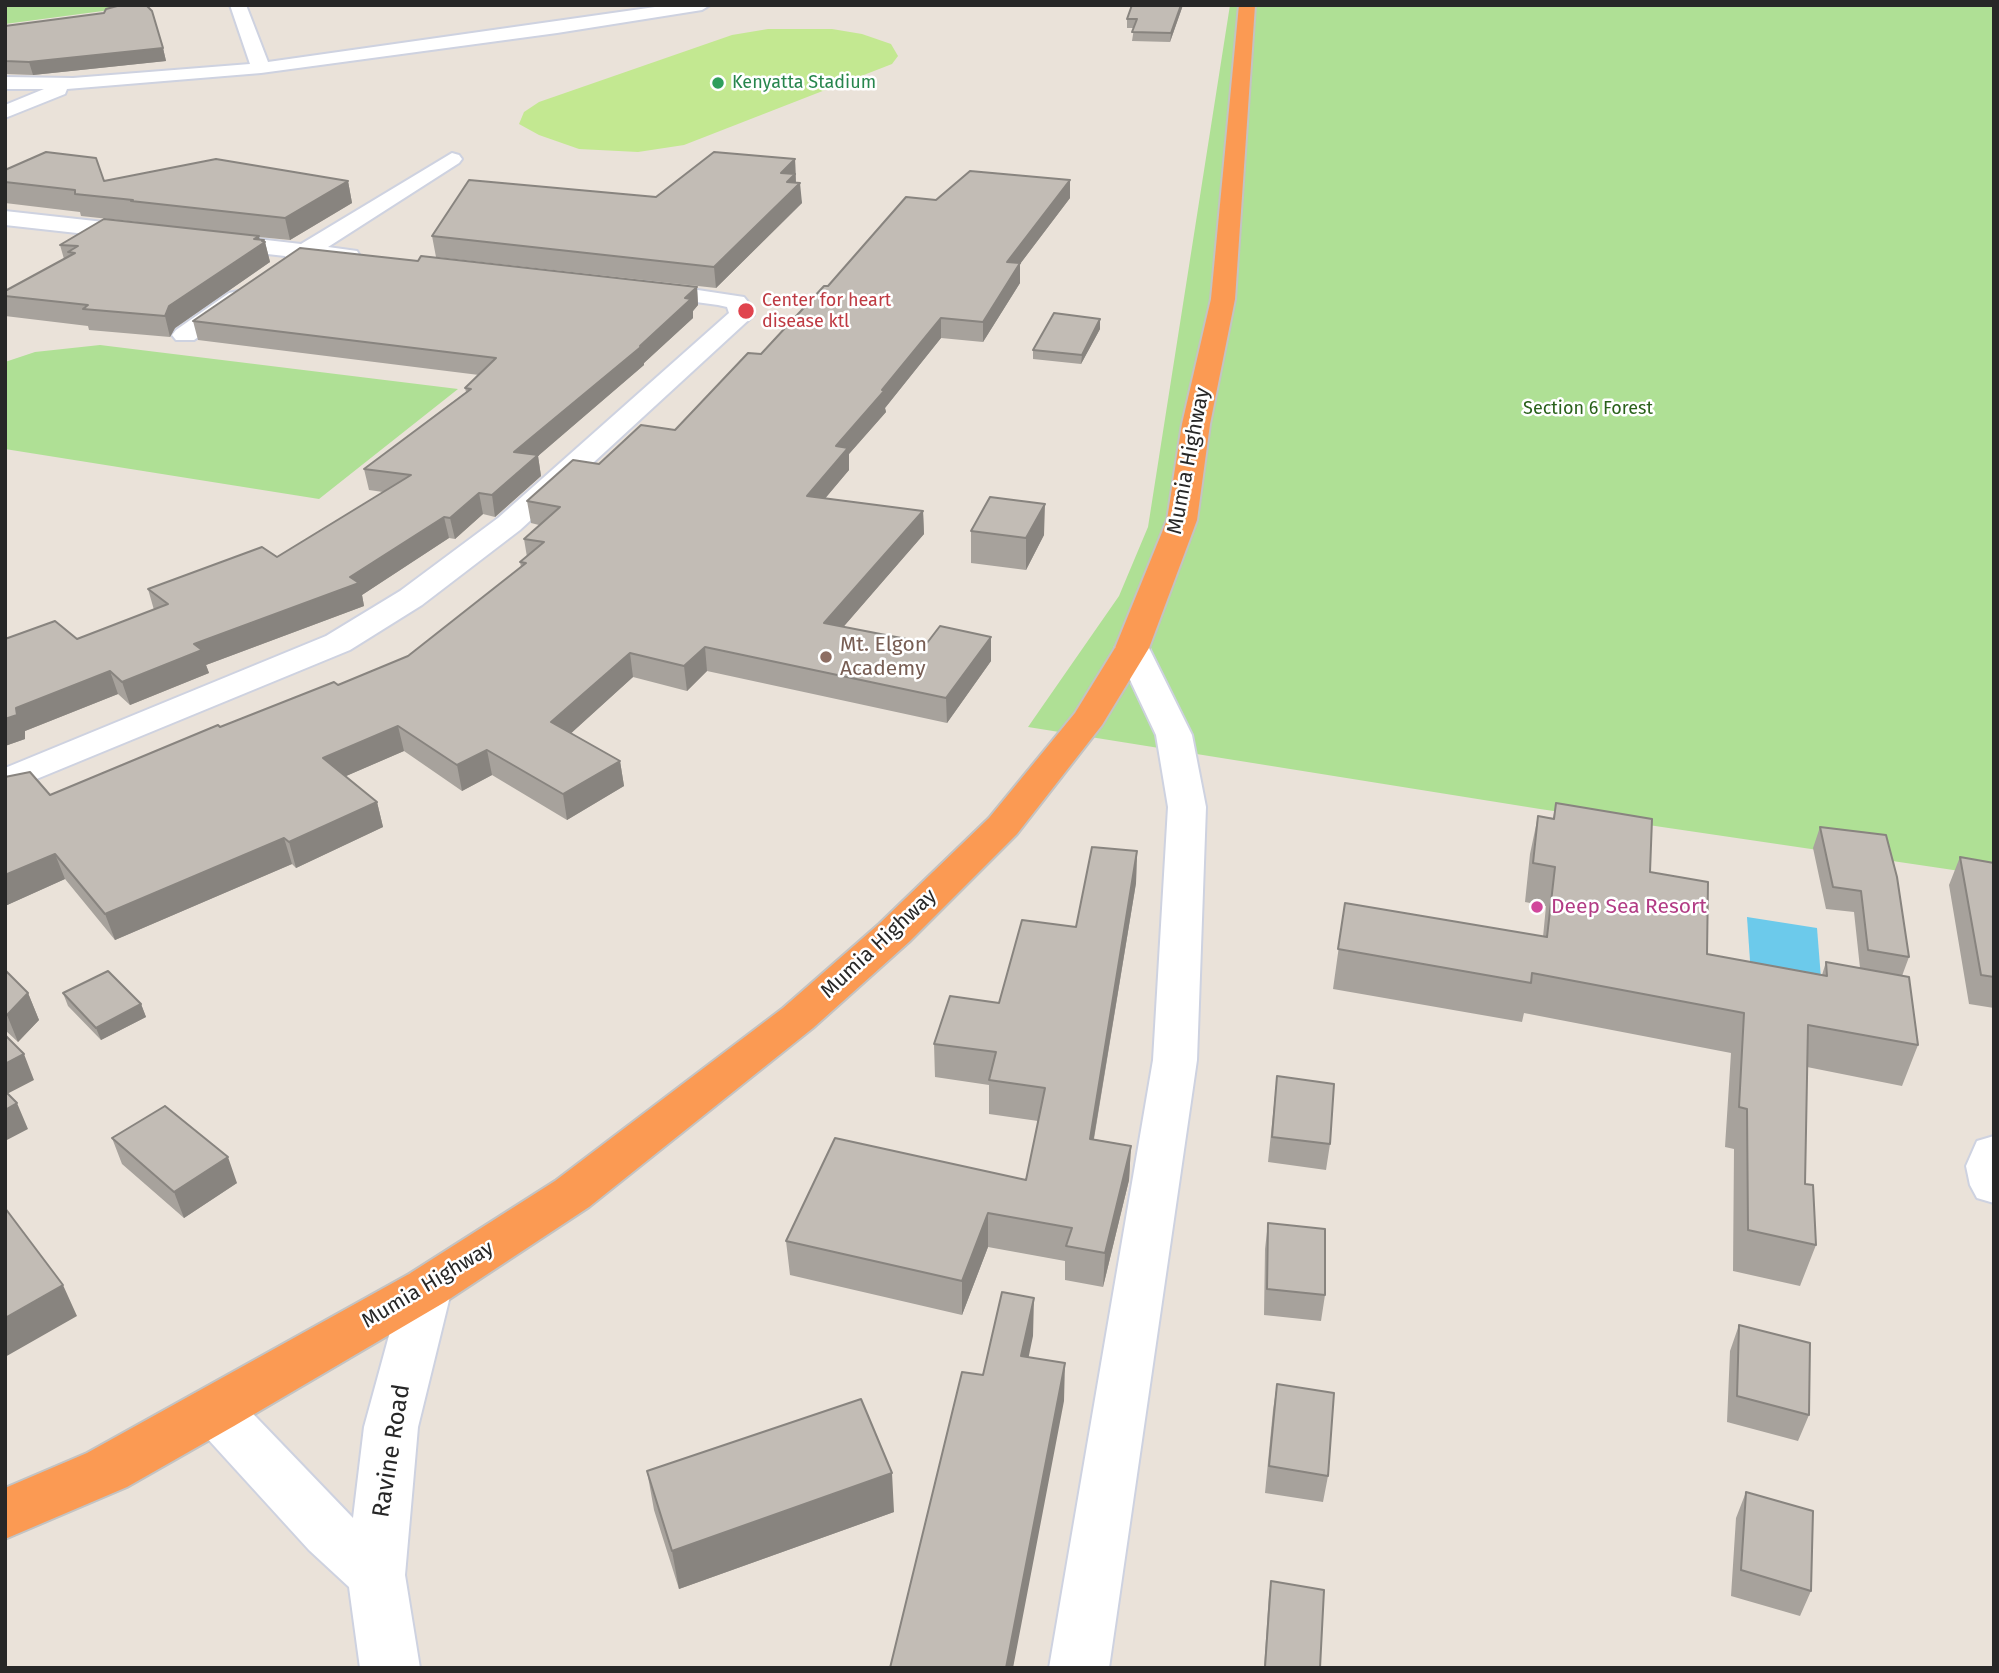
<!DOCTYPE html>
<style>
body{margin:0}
#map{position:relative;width:1999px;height:1673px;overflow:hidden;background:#eae2d9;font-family:"Fira Sans",sans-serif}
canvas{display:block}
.frame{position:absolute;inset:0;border:7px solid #272727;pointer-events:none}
</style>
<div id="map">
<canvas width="1999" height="1673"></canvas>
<div class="frame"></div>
</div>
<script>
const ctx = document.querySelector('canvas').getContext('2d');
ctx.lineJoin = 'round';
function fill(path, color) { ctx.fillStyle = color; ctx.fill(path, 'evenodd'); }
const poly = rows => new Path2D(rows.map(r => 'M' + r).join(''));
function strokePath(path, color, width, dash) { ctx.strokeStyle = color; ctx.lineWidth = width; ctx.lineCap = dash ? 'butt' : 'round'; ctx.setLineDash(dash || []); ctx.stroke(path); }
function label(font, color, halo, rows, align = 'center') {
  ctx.font = font + ' "Fira Sans",sans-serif'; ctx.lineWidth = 5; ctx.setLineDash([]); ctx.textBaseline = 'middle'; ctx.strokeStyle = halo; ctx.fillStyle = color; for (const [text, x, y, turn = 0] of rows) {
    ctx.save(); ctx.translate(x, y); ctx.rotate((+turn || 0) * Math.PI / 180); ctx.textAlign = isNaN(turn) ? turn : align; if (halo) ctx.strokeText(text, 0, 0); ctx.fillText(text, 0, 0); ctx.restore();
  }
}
fill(poly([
 [5,5,148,5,5,24],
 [1230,5,1994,5,1994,876,1540,809,1028,727,1119,596,1148,527],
 [100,345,458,389,319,499,5,449,5,362,35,352]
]), '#afe095');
fill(poly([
 [768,29,832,29,862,34,891,44,898,56,892,64,684,145,638,152,579,149,539,135,519,124,524,112,539,102,732,35]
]), '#c3e891');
fill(poly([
 [1747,917,1817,928,1822,991,1752,990]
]), '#6ccaeb');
const minor = poly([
 [230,5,246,5,268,62,669,5,710,5,702,10,557,33,261,73,67,89,65,94,5,118,5,105,44,89,5,89,5,77,73,78,250,64,230,5],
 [452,153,459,155,462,159,459,163,328,247,357,251,360,256,357,261,310,258,296,264,288,262,285,256,214,248,203,241,214,234,301,244,452,153],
 [5,211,140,226,151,233,140,240,5,225,5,211],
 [645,282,744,297,753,308,754,315,520,530,422,605,350,650,5,792,5,768,326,636,400,591,498,518,729,313,727,307,718,305,637,294,633,289,637,284,645,282],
 [238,291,247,293,250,298,247,303,194,340,176,340,172,335,176,330,229,293,238,291],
 [1132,638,1144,641,1149,648,1192,735,1206,807,1197,1060,1109,1668,1049,1668,1153,1060,1168,807,1156,735,1115,648,1120,641,1132,638],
 [1994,1136,1994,1203,1977,1198,1970,1185,1966,1166,1977,1141,1994,1136],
 [427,1268,445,1274,452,1288,418,1427,405,1575,420,1668,360,1668,349,1587,309,1550,196,1426,188,1410,196,1394,215,1387,234,1394,353,1518,364,1427,402,1288,409,1274,427,1268]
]);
const highway = poly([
 [1239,5,1255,5,1235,299,1210,424,1197,520,1149,648,1102,725,1017,834,909,942,813,1028,589,1207,445,1302,234,1426,127,1487,5,1539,5,1488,87,1453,409,1274,555,1181,783,1008,879,924,989,818,1075,713,1115,648,1167,520,1182,424,1211,299,1239,5]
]);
strokePath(minor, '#ced2e0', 4);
strokePath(highway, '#c3c3c3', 4);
fill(minor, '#fff');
fill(highway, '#fb9a53');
fill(poly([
 [1130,5,1183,5,1170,42,1132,41,1134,28,1127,28,1127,19,1130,10],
 [5,26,163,48,166,61,33,75,5,74],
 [795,159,796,182,802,203,716,288,436,257,432,236,656,197],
 [5,170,104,181,348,181,352,203,290,240,259,237,259,239,264,240,265,242,270,262,175,328,170,337,89,330,88,326,5,316,5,291,64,259,60,245,137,223,137,222,81,216,80,212,5,203],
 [1070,198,1020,264,1020,283,983,342,941,338,885,408,886,412,849,454,849,470,825,498,923,511,924,534,843,627,927,643,991,637,991,661,947,723,707,671,687,691,633,677,571,733,620,761,624,786,567,820,492,775,462,791,404,751,346,776,377,802,383,827,296,868,292,864,115,940,65,879,5,906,5,777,50,795,220,727,338,685,408,656,521,567,520,562,527,557,524,539,539,525,531,523,527,501,599,464,675,430,761,354,828,286,936,200],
 [418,261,697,287,698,305,693,311,693,318,644,363,644,365,538,456,541,476,495,517,483,514,455,539,449,538,362,595,364,606,206,665,209,673,130,705,118,694,25,731,25,739,5,746,77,639,154,610,148,589,277,557,383,492,369,490,364,469,466,392,465,388,479,375,198,340,193,321],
 [1100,329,1081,364,1033,359,1033,350],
 [971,531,1044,535,1026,570,971,563],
 [1556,803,1650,872,1707,954,1822,975,1826,962,1860,968,1854,912,1826,909,1813,848,1820,827,1909,957,1902,976,1918,1045,1902,1086,1807,1067,1805,1184,1816,1245,1800,1286,1733,1271,1734,1149,1725,1147,1731,1053,1524,1013,1522,1022,1333,989,1345,903,1543,937,1546,906,1525,902,1530,854,1538,816,1553,818],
 [1137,851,1136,883,1094,1139,1131,1146,1129,1180,1103,1287,1065,1280,1065,1261,988,1247,962,1315,790,1275,786,1241,1026,1180,1038,1121,989,1114,989,1085,935,1077,934,1044,999,1003,1076,927],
 [1960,857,1994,863,1994,1008,1969,1004,1949,885],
 [5,970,28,993,39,1020,18,1042,5,1030],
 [63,993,141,1004,146,1017,101,1040,68,1006],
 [1277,1076,1330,1144,1326,1170,1268,1162],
 [112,1138,237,1183,184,1218,122,1164],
 [1268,1223,1325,1295,1321,1321,1264,1315,1265,1249],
 [1739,1325,1809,1415,1798,1441,1727,1422,1730,1351],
 [1277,1384,1328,1476,1323,1502,1265,1493,1273,1410],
 [647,1471,894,1512,679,1589,654,1510],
 [1746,1492,1811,1591,1800,1616,1731,1596,1736,1518],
 [1271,1581,1320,1668,1264,1668,1269,1594]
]), '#a7a29c');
fill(poly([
 [1181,5,1183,5,1170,42,1171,33],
 [163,48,166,61,33,75,29,62],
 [795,159,796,187,800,183,802,203,716,288,714,267,781,173],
 [1070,180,1070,198,1020,264,1020,283,983,342,983,322,1007,262],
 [348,181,352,203,290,240,285,218],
 [259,236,261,245,262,241,264,240,265,242,270,262,175,328,170,337,165,316,169,306],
 [697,287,698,305,693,311,693,318,644,363,644,365,538,456,541,476,495,517,492,495,514,452,640,346],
 [941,318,941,338,885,408,886,412,849,454,849,470,808,519,807,496,836,446],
 [1100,319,1100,329,1081,364,1082,355],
 [479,493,483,514,455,539,450,518],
 [1045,504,1044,535,1026,570,1026,538],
 [923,511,924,534,826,647,824,623],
 [444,517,449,538,362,595,364,606,206,665,209,673,130,705,122,682,194,644,350,577],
 [991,637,991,661,947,723,946,698],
 [705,647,707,671,687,691,684,666],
 [630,653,633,677,556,747,551,722],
 [110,671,118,694,25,731,25,739,5,746,5,719,16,708],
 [398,726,404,751,330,783,323,758],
 [487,750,492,775,462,791,457,765],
 [620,761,624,786,567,820,563,794],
 [377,802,383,827,296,868,289,842],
 [284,838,292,864,115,940,105,914],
 [1137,851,1136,883,1088,1173,1090,1139],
 [55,854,65,879,5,906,5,875],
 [28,993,39,1020,18,1042,7,1015],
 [141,1004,146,1017,101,1040,96,1028],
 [24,1054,34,1080,5,1095,5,1064],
 [17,1103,28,1129,5,1141,5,1110],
 [1131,1146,1129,1180,1103,1287,1105,1253],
 [228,1157,237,1183,184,1218,174,1192],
 [988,1213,988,1247,962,1315,962,1281],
 [63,1285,77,1316,5,1357,5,1318],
 [1034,1298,1033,1336,1021,1394,1021,1356],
 [1065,1363,1064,1401,1013,1668,1006,1668],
 [892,1473,894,1512,679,1589,672,1551]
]), '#88847f');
const building = poly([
 [121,5,146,5,152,11,163,48,29,62,5,61,5,26,104,13,106,9,121,5],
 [1132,5,1181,5,1171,33,1132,32,1137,19,1127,19,1132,5],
 [46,152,96,158,104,181,216,159,348,181,285,218,131,201,133,200,75,194,75,190,5,182,5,170,46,152],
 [714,152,795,159,781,173,795,174,787,182,800,183,714,267,432,236,469,180,656,197,714,152],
 [970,171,1070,180,1007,262,1020,263,983,322,941,318,882,390,885,390,836,446,848,448,807,496,923,511,824,623,927,643,940,626,991,637,946,698,705,647,684,666,630,653,551,722,620,761,563,794,487,750,457,765,398,726,323,758,377,802,289,842,284,838,105,914,55,854,5,875,5,777,30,772,50,795,218,725,220,727,334,682,338,685,408,656,526,563,520,562,544,542,524,539,560,507,527,501,573,460,599,464,641,425,675,430,748,353,761,354,824,286,828,286,906,197,936,200,970,171],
 [104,219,259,236,254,239,264,240,262,241,265,242,169,306,165,316,83,309,88,305,5,296,5,291,75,253,68,252,78,246,60,245,104,219],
 [300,248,418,261,421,256,697,287,685,298,691,299,640,346,642,346,514,452,538,455,492,495,479,493,450,518,444,517,350,577,359,583,194,644,202,650,122,682,110,671,16,708,17,715,5,719,5,639,55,621,77,639,168,604,148,589,262,547,277,557,411,475,364,469,471,389,465,388,496,358,193,321,300,248],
 [1054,313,1100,319,1082,355,1033,350,1054,313],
 [990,497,1045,504,1026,538,971,531,990,497],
 [1556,803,1652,819,1650,872,1708,882,1707,954,1827,976,1826,962,1909,977,1918,1045,1808,1025,1805,1184,1813,1185,1816,1245,1748,1230,1747,1109,1739,1107,1744,1013,1532,973,1531,983,1338,949,1345,903,1547,937,1555,867,1533,863,1538,816,1554,819,1556,803],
 [1820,827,1886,835,1897,877,1909,957,1868,950,1861,891,1833,887,1820,827],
 [1092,847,1137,851,1090,1139,1131,1146,1105,1253,1066,1246,1072,1228,988,1213,962,1281,786,1241,835,1138,1026,1180,1045,1088,989,1080,996,1052,934,1044,950,996,999,1003,1022,920,1076,927,1092,847],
 [1960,857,1994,863,1994,977,1981,975,1960,857],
 [5,970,28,993,7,1015,5,1014,5,970],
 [108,971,141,1004,96,1028,63,993,108,971],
 [5,1035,24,1054,5,1064,5,1035],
 [1277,1076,1334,1084,1330,1144,1272,1137,1277,1076],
 [5,1091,17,1103,5,1110,5,1091],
 [165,1106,228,1157,174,1192,112,1138,165,1106],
 [5,1208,63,1285,5,1318,5,1208],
 [1268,1223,1325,1229,1325,1295,1267,1289,1268,1223],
 [1002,1292,1034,1298,1021,1356,1065,1363,1006,1668,890,1668,962,1372,983,1375,1002,1292],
 [1739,1325,1810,1343,1809,1415,1737,1396,1739,1325],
 [1277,1384,1334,1393,1328,1476,1269,1466,1277,1384],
 [861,1399,892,1473,672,1551,647,1471,861,1399],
 [1746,1492,1813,1511,1811,1591,1741,1570,1746,1492],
 [1271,1581,1324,1590,1320,1668,1272,1668,1265,1667,1271,1581]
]);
fill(building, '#c2bcb5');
strokePath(building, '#88847f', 2);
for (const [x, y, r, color] of [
 [718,83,7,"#2e9e5b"],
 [746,311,9,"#e0444e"],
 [826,657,7,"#8d6e63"],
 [1537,907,7,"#d1479c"]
]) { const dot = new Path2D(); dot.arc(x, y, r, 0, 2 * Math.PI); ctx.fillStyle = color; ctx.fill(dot); strokePath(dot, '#fff', 2.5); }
label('18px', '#27864d', '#fff', [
 ["Kenyatta Stadium",732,83]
], 'left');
label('18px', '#be3a42', '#fff', [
 ["Center for heart",762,301],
 ["disease ktl",762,322]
], 'left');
label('18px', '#29611a', '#fff', [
 ["Section 6 Forest",1588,409]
]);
label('21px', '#272727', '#fff', [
 ["Mumia Highway",1189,461,-79],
 ["Mumia Highway",879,944,-43],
 ["Mumia Highway",428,1285,-31]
]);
label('21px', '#785e54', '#fff', [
 ["Mt. Elgon",840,645],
 ["Academy",840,669]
], 'left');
label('21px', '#b23c85', '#fff', [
 ["Deep Sea Resort",1551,907]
], 'left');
label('24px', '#272727', '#fff', [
 ["Ravine Road",392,1451,-81]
]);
</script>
